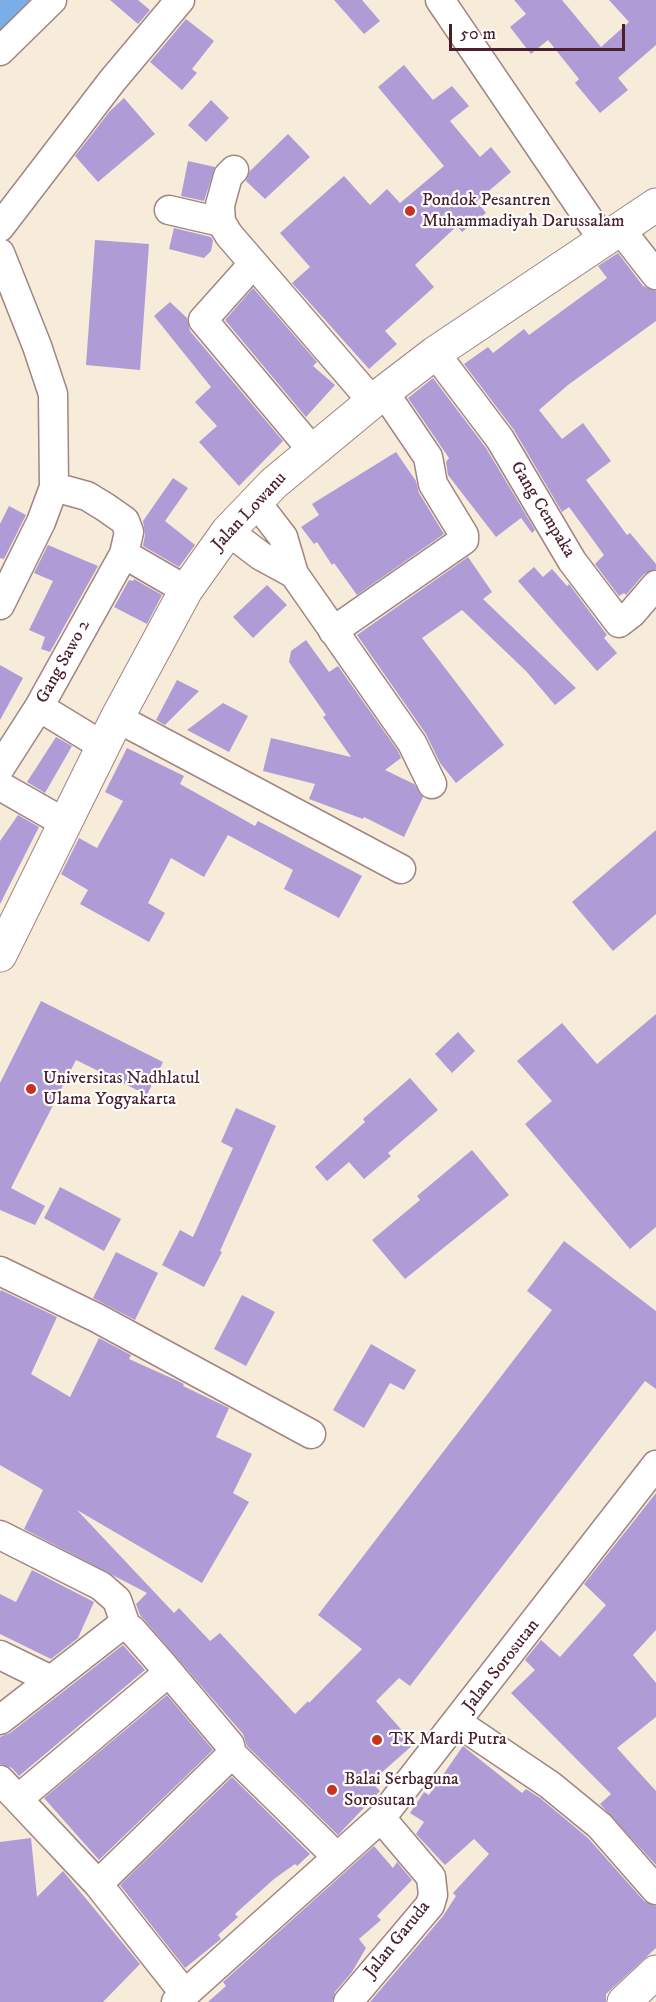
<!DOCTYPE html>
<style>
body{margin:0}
#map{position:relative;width:656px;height:2002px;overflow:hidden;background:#f7ebd9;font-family:"IM FELL DW Pica",serif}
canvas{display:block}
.scale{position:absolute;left:449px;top:24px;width:176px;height:27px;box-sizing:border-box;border:3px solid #4a1f2b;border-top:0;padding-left:8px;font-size:18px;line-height:21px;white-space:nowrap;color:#4a1f2b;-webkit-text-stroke:4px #fff;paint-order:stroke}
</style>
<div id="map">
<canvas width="656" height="2002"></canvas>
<div class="scale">50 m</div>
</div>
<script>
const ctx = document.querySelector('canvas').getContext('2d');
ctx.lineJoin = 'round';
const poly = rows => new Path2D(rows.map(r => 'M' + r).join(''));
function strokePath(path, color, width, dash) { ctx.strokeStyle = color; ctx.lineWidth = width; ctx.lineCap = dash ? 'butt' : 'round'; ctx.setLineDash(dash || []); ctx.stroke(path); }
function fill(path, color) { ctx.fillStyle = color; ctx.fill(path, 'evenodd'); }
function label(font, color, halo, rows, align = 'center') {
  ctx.font = font + ' "IM FELL DW Pica",serif'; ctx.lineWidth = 4.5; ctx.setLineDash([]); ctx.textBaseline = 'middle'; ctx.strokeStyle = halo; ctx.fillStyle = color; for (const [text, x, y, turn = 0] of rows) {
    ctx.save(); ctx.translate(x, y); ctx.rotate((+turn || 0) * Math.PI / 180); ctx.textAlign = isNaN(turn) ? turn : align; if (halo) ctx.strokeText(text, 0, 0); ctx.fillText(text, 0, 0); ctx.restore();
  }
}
strokePath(poly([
 [0,24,23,0]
]), '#7baee8', 42);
fill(poly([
 [110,0,138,0,150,10,138,24],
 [334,0,362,0,380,21,364,34],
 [514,0,562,0,601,47,629,22,609,0,656,0,656,45,618,78,628,90,600,113,575,83,579,79,548,40,531,54,510,27,526,14],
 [186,19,214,41,192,69,197,73,182,90,150,62],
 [404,65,433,100,452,86,469,106,450,121,480,157,491,147,511,172,477,201,486,213,462,232,457,226,415,265,434,287,385,331,397,344,369,369,292,283,310,267,280,233,344,176,370,205,387,189,400,203,444,166,378,87],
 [124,98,155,134,98,182,75,156,110,111],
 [211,100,229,118,206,142,188,125],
 [288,134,310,157,265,199,246,181,250,171],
 [188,161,215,167,204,201,181,196],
 [174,228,211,237,213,241,211,251,204,258,169,249],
 [95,240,149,244,140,370,86,365],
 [618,253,643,286,656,291,656,321,568,385,539,410,562,439,583,423,611,461,586,480,627,535,630,533,656,564,656,569,644,574,626,595,624,593,619,596,595,564,604,555,569,507,562,512,514,430,464,364,488,347,493,353,524,329,529,335,607,278,598,266],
 [253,288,317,362,313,366,335,385,306,417,225,320],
 [170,302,187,318,190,331,283,441,239,486,199,442,217,426,195,402,211,387,154,316],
 [433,378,486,448,535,530,532,533,521,518,496,537,448,475,446,462,449,458,408,398],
 [396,452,416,481,419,493,444,534,357,595,334,563,332,565,317,542,314,544,301,527,319,515,312,504],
 [173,478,188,488,165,521,195,545,179,567,143,546,145,535,143,521],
 [9,506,26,515,4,559,0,558,0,524],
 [48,545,98,566,50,652,41,649,45,637,29,630,53,581,34,573],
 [468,557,492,592,483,599,576,688,555,705,526,671,462,610,422,638,504,745,456,783,440,763,426,734,357,635],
 [534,567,543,577,552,569,567,586,569,584,607,635,604,638,617,653,597,671,518,581],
 [134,579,162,595,147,624,114,607,129,580,133,581],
 [267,585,287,605,253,638,233,617],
 [306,640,329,672,338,666,398,751,401,758,385,770,414,784,423,797,404,837,364,817,363,819,309,799,315,784,263,771,271,738,351,757,323,717,326,715,289,662,291,651],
 [0,665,23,678,0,720],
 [177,680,199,691,165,725,156,720],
 [223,703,248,716,229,752,187,730],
 [56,737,72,746,45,793,27,782],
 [127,748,184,776,180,784,255,826,258,821,362,876,339,918,284,889,293,870,228,835,204,877,171,858,148,903,165,913,149,942,80,904,88,890,61,874,79,838,97,848,123,801,105,792],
 [18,815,39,827,0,904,0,841],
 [656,830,656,914,613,951,572,902],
 [41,1001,163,1062,147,1095,76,1060,11,1188,45,1206,35,1225,0,1210,0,1083],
 [656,1014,656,1227,630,1249,525,1124,552,1101,517,1061,562,1023,597,1064],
 [458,1032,475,1051,452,1073,435,1054],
 [410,1078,438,1110,388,1153,391,1156,364,1179,349,1162,327,1181,315,1167,365,1122,363,1119],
 [236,1108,276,1126,220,1251,222,1252,204,1287,162,1265,180,1230,193,1237,233,1148,221,1142],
 [472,1150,509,1195,405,1279,372,1240,420,1200,417,1196],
 [60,1187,121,1219,104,1251,44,1218],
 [564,1241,656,1311,656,1389,645,1381,410,1686,399,1678,376,1701,414,1744,371,1782,380,1791,338,1835,247,1746,243,1734,140,1615,136,1604,147,1593,24,1529,43,1490,0,1465,0,1292,1,1290,57,1317,31,1374,70,1397,99,1338,131,1355,129,1359,178,1381,184,1384,183,1386,229,1408,216,1437,252,1454,233,1493,249,1502,202,1583,77,1510,174,1613,179,1608,210,1641,220,1633,295,1714,308,1701,309,1703,362,1649,318,1615,552,1310,527,1291],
 [116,1252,158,1273,135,1320,93,1298],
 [242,1295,275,1312,246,1366,214,1349],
 [371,1344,416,1370,404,1390,390,1383,364,1428,333,1410],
 [656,1493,656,1630,633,1655,656,1683,656,1717,617,1748,656,1791,656,1865,600,1804,611,1794,511,1693,535,1670,525,1660,541,1640,560,1657,606,1605,584,1584],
 [32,1570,94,1602,78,1638,51,1659,0,1634,0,1594,16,1602],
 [123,1645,145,1670,19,1776,12,1768,0,1764,0,1737,10,1733],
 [167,1695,213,1750,99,1860,44,1798],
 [463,1746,522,1793,526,1789,540,1798,588,1838,644,1901,656,1906,656,1948,606,1994,606,2002,370,2002,443,1916,456,1896,453,1893,489,1854,474,1839,445,1865,416,1834,424,1822,410,1813,424,1792,429,1795],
 [232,1777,310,1854,297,1866,295,1864,274,1879,235,1914,238,1917,218,1935,221,1939,185,1968,120,1885],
 [31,1838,37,1897,63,1871,140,1964,103,2002,0,2002,0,1842],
 [374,1846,393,1868,397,1862,412,1880,377,1916,381,1920,359,1939,366,1948,352,1972,335,1992,332,2002,208,2002,226,1986,223,1982]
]), '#af9cd7');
const street = poly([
 [440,0,603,240],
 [0,51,52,0],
 [234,170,228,176,220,205,221,222,229,235,372,401],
 [169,210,221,222],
 [0,227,112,81,180,0],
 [620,229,656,275],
 [0,253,37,346,53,394,54,487,41,522,0,605],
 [253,264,203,320,312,450],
 [435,353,500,439,572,561,619,623,632,613,656,585],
 [256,502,283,537,294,574,412,743,432,784],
 [228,531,261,556,294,574],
 [124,554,186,590],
 [333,631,464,540,464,535,433,484,428,457,384,392],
 [39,707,103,746],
 [117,718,401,869],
 [0,768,39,707,124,554,129,532,125,521,105,507,87,496,54,487],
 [0,786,65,823],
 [0,1271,97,1318,311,1434],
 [0,1535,101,1586,117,1600,124,1620,123,1624,0,1720],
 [123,1624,132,1630,162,1664,230,1745,232,1754,337,1857],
 [0,1655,51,1680],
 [458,1723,550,1785,600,1826,656,1890],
 [0,1780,98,1884,184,1993],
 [18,1799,169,1672],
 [98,1884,232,1754],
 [176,2002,381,1818,656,1465],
 [348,2002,430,1905,433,1895,431,1877,381,1818]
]);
const secondary = poly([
 [0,955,117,718,186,590,228,531,274,483,384,392,435,353,656,205],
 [624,2002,656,1972]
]);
strokePath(street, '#a08582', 31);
strokePath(secondary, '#a08582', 35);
strokePath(street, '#fff', 28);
strokePath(secondary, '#fff', 33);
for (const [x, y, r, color] of [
 [410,211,6,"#c8321e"],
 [31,1089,6,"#c8321e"],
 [377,1740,6,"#c8321e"],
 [332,1790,6,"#c8321e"]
]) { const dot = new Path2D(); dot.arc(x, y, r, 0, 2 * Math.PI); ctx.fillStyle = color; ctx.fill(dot); strokePath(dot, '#fff', 2); }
label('18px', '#4a1f2b', '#fff', [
 ["Pondok Pesantren",422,201],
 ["Muhammadiyah Darussalam",422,222],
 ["Universitas Nadhlatul",43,1079],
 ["Ulama Yogyakarta",43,1100],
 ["TK Mardi Putra",389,1740],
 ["Balai Serbaguna",344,1780],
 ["Sorosutan",344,1801]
], 'left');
label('18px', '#4a1f2b', '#fff', [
 ["Gang Cempaka",542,510,59],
 ["Jalan Lowanu",250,512,-47],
 ["Gang Sawo 2",64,662,-61],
 ["Jalan Sorosutan",502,1666,-52],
 ["Jalan Garuda",398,1940,-51]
]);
</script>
